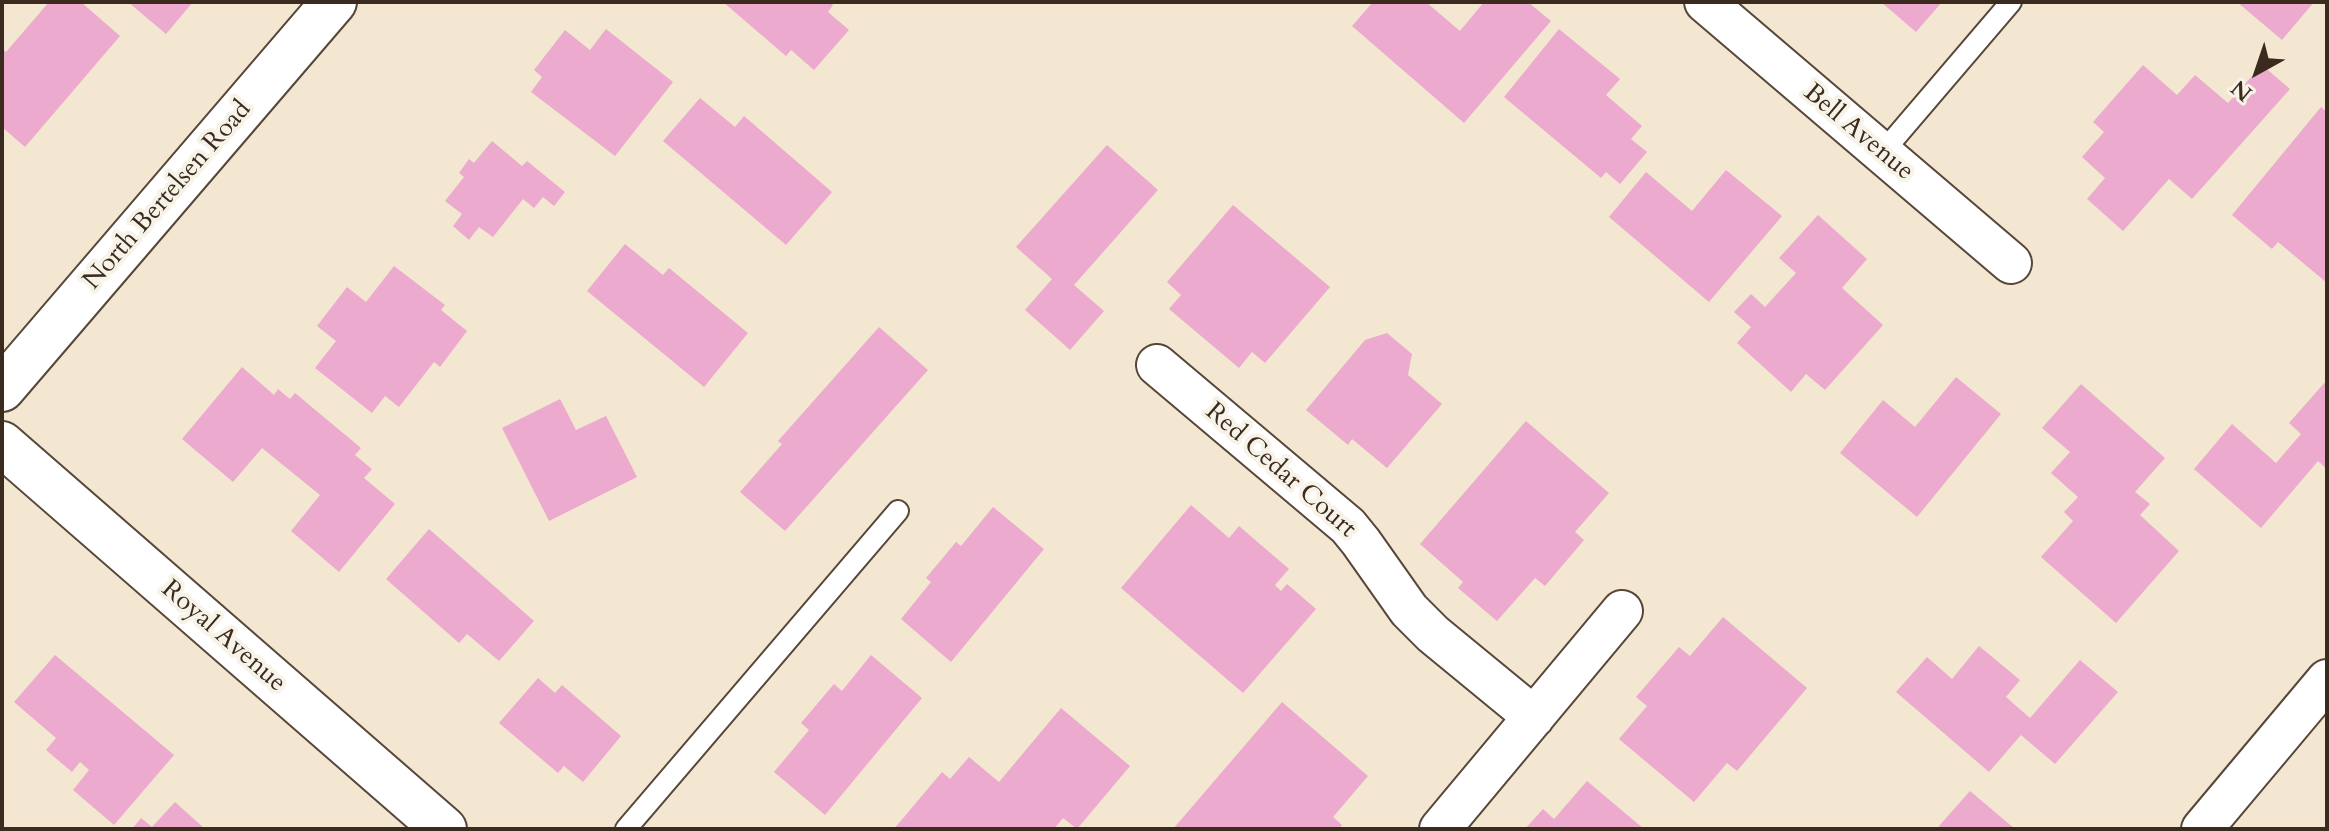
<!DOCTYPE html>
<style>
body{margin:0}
#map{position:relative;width:2329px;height:831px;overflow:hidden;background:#f3e7d1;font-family:Cardo,serif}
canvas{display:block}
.frame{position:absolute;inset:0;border:4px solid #3b2a1e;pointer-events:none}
.north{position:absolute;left:2217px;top:32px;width:80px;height:80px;-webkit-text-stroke:6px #f7f3e8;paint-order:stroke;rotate:220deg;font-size:22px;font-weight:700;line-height:32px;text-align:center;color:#3b2a1e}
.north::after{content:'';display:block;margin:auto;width:28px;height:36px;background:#3b2a1e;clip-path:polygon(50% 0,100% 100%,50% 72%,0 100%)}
</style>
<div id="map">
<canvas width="2329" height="831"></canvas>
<div class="frame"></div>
<div class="north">N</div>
</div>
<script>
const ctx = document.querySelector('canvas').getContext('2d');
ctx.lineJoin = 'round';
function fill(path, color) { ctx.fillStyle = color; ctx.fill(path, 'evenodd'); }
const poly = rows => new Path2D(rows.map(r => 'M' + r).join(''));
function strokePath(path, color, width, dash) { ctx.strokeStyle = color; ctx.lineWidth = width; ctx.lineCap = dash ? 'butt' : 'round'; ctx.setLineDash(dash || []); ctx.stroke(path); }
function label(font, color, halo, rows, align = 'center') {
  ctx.font = font + ' Cardo,serif'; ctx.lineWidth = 8; ctx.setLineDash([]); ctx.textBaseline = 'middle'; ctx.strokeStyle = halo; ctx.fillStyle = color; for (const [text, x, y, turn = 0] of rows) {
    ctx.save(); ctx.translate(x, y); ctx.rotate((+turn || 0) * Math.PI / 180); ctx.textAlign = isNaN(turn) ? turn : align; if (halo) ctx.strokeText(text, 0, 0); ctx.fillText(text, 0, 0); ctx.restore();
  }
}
fill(poly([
 [49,2,81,2,120,36,25,147,2,127,2,48,6,52],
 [128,2,193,2,166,34],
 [723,2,829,2,833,5,828,12,849,30,814,70,791,50,786,56],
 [1373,2,1426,2,1460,31,1484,2,1528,2,1551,21,1464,123,1352,26],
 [1881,2,1942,2,1916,32],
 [2237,2,2314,2,2282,40],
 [606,29,673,82,615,156,531,92,542,77,534,70,565,30,590,50],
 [1559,29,1620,79,1606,95,1642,126,1631,139,1647,152,1620,184,1606,172,1601,178,1504,97],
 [2143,65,2177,95,2195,75,2228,103,2262,65,2290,89,2192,199,2169,179,2123,231,2087,199,2105,178,2082,157,2104,132,2093,122],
 [700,98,735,127,744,116,832,192,786,245,663,141],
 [2321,107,2327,112,2327,283,2278,242,2272,249,2232,215],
 [492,141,522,166,527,161,565,192,554,206,543,197,534,208,523,199,493,237,479,227,469,240,453,226,462,214,445,201,464,177,459,173,469,159,474,163],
 [1107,145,1158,190,1074,285,1104,311,1070,350,1025,310,1052,279,1016,247],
 [1726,170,1782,216,1709,302,1609,217,1646,172,1692,211],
 [1233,205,1330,287,1265,363,1252,352,1239,368,1169,309,1181,295,1167,282],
 [1818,215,1867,259,1842,288,1883,325,1825,390,1806,374,1791,392,1737,343,1751,327,1734,312,1751,294,1765,307,1796,273,1779,258],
 [625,244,663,275,669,268,748,333,704,387,587,291],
 [394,266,445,305,441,310,467,331,440,367,434,362,399,407,385,396,372,413,315,368,336,341,317,326,347,287,366,302],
 [879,327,928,370,785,531,740,492,782,444,778,441],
 [1387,333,1412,354,1408,375,1442,404,1387,468,1352,439,1348,445,1306,410,1365,340],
 [242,367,274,395,278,389,290,399,295,393,361,448,355,455,372,469,364,478,395,504,339,572,291,531,320,495,262,448,233,482,182,439],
 [1956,377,2001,414,1917,517,1840,453,1883,400,1915,427],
 [2327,380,2327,469,2318,461,2261,528,2194,469,2232,424,2276,463,2301,434,2289,423],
 [2081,384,2165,458,2135,492,2150,504,2140,515,2179,551,2116,623,2041,557,2073,521,2064,512,2078,497,2051,473,2070,452,2042,428],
 [560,399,576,430,606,416,637,477,549,521,502,428],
 [1526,421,1609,493,1575,532,1584,540,1545,586,1535,578,1497,621,1458,588,1463,582,1420,544],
 [1191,505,1229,538,1239,526,1289,569,1275,585,1281,591,1287,584,1316,609,1243,693,1121,588],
 [993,507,1044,549,951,662,901,619,931,582,926,578,956,542,961,546],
 [429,529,534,621,499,661,467,634,459,643,386,579],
 [1723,617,1807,688,1737,771,1727,763,1694,802,1619,739,1647,706,1636,697,1679,647,1690,656],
 [1979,646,2020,680,2006,697,2030,718,2080,660,2118,692,2055,764,2021,735,1989,772,1896,692,1927,657,1952,679],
 [55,655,174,755,114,825,73,790,89,770,80,762,72,772,46,750,56,738,14,702],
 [871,655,922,698,825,815,774,772,809,730,801,723,834,684,842,691],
 [538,678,555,693,562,685,621,736,583,782,564,766,558,773,499,723],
 [1282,702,1368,776,1333,817,1342,825,1338,829,1173,829],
 [1061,708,1130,766,1077,829,1063,818,1054,829,894,829,942,772,950,779,969,757,999,782],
 [1587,781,1644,829,1525,829,1543,809,1554,819],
 [1970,791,2015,829,1942,829,1939,826],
 [175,802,205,829,132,829,141,818,152,827]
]), '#ebaace');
const service = poly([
 [1882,153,2011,2],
 [626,829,898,511]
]);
const minor = poly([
 [1705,2,2011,263],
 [1157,365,1348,526,1361,542,1409,610,1433,634,1534,717],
 [1440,829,1622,611],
 [2202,829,2327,680]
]);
const tertiary = poly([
 [2,389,334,2],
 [2,444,444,829]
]);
strokePath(service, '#574639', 24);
strokePath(minor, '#574639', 44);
strokePath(tertiary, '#574639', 48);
strokePath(service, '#fff', 20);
strokePath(minor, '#fff', 40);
strokePath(tertiary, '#fff', 44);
label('26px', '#3b2a1e', '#f7f3e8', [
 ["Bell Avenue",1858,133,40],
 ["North Bertelsen Road",168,196,-49],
 ["Red Cedar Court",1280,471,41],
 ["Royal Avenue",223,637,41]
]);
</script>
